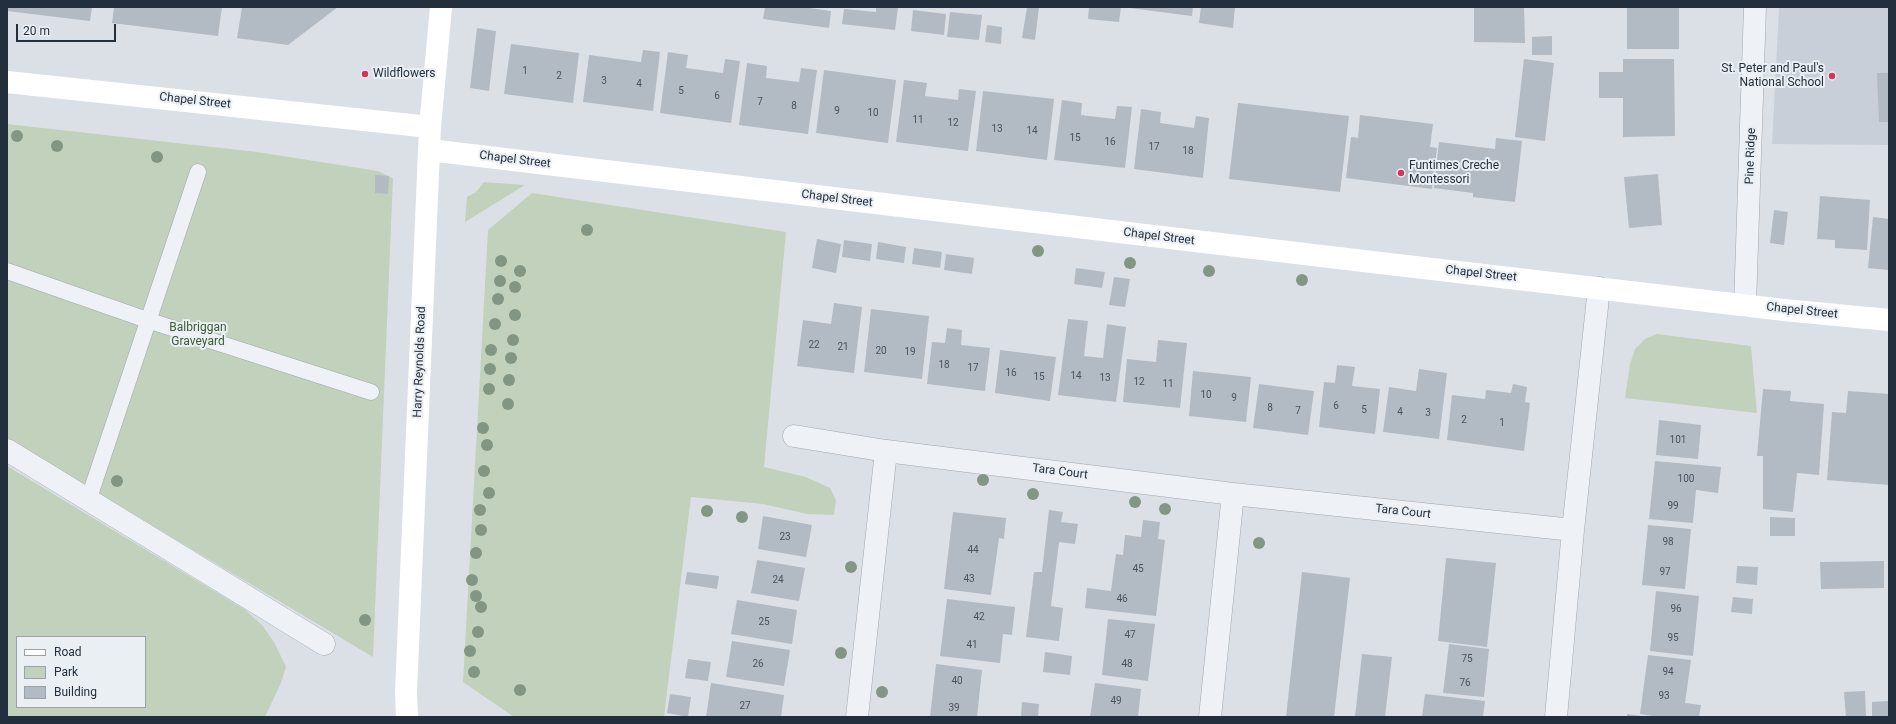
<!DOCTYPE html>
<style>
body{margin:0}
#map{position:relative;width:1896px;height:724px;overflow:hidden;background:#dbe0e7;font-family:Roboto,sans-serif}
canvas{display:block}
.frame{position:absolute;inset:0;border:8px solid #242f3d;pointer-events:none}
.legend{position:absolute;left:16px;top:636px;width:130px;height:72px;box-sizing:border-box;background:#eaeff4;border:1px solid #9ba2ab;margin:0;padding:5px 7px;list-style:none;font-size:12px;color:#242f3d}
.legend li{display:flex;align-items:center;gap:8px;height:20px}
.legend b{width:20px;border:1px solid #9ba2ab}
.scale{position:absolute;left:16px;top:24px;width:100px;height:18px;box-sizing:border-box;border:2px solid #242f3d;border-top:0;padding-left:5px;font-size:12px;line-height:14px;white-space:nowrap;color:#242f3d;-webkit-text-stroke:3px #eaeff4;paint-order:stroke}
</style>
<div id="map">
<canvas width="1896" height="724"></canvas>
<div class="frame"></div>
<ul class="legend">
<li><b style="height:5px;background:#fff"></b>Road</li>
<li><b style="height:11px;background:#c2d1bc"></b>Park</li>
<li><b style="height:11px;background:#b2bac4"></b>Building</li>
</ul>
<div class="scale">20 m</div>
</div>
<script>
const ctx = document.querySelector('canvas').getContext('2d');
ctx.lineJoin = 'round';
function fill(path, color) { ctx.fillStyle = color; ctx.fill(path, 'evenodd'); }
const poly = rows => new Path2D(rows.map(r => 'M' + r).join(''));
function strokePath(path, color, width, dash) { ctx.strokeStyle = color; ctx.lineWidth = width; ctx.lineCap = dash ? 'butt' : 'round'; ctx.setLineDash(dash || []); ctx.stroke(path); }
function label(font, color, halo, rows, align = 'center') {
  ctx.font = font + ' Roboto,sans-serif'; ctx.lineWidth = 4; ctx.setLineDash([]); ctx.textBaseline = 'middle'; ctx.strokeStyle = halo; ctx.fillStyle = color; for (const [text, x, y, turn = 0] of rows) {
    ctx.save(); ctx.translate(x, y); ctx.rotate((+turn || 0) * Math.PI / 180); ctx.textAlign = isNaN(turn) ? turn : align; if (halo) ctx.strokeText(text, 0, 0); ctx.fillText(text, 0, 0); ctx.restore();
  }
}
fill(poly([
 [1779,7,1889,7,1889,145,1772,144]
]), '#c9cfd9');
fill(poly([
 [7,124,257,152,378,171,393,178,373,657,7,439],
 [484,182,525,185,465,222,467,197,476,192],
 [532,193,786,232,764,467,806,477,830,488,836,500,834,515,807,514,763,504,691,497,664,717,514,717,463,682,488,230],
 [1657,334,1751,346,1757,413,1625,398,1630,364,1635,349,1645,339],
 [7,466,244,609,262,625,274,642,286,667,281,683,265,717,7,717],
 [17,637,145,637,145,707,17,707]
]), '#c2d1bc');
fill(poly([
 [7,7,92,7,90,21,7,11],
 [114,7,222,7,218,36,112,23],
 [242,7,338,7,288,45,237,38],
 [765,7,802,7,831,11,829,28,763,19],
 [876,7,898,8,895,30,842,24,844,9,876,12],
 [1027,7,1039,7,1035,40,1022,38],
 [1089,7,1121,7,1119,22,1088,19],
 [1130,7,1193,7,1192,16,1130,8],
 [1201,7,1235,7,1233,28,1199,23],
 [1474,7,1524,7,1525,43,1474,42],
 [1627,7,1679,7,1679,49,1627,49],
 [913,10,946,14,944,35,911,31],
 [950,12,982,15,979,40,947,37],
 [987,25,1002,27,1001,44,985,42],
 [477,28,496,31,489,91,470,88],
 [1552,36,1552,55,1532,55,1532,37],
 [511,44,579,53,573,103,504,94],
 [643,50,660,52,653,111,583,102,589,55,641,62],
 [668,52,688,55,686,68,723,73,725,59,740,61,731,123,660,113],
 [1524,59,1554,63,1545,141,1515,137],
 [1623,59,1674,59,1675,136,1623,137,1623,98,1599,98,1599,72,1623,72],
 [747,63,767,66,766,78,799,82,801,68,817,70,808,134,739,125],
 [824,70,896,80,888,143,816,133],
 [1877,73,1889,73,1889,122,1879,122],
 [904,80,927,83,925,96,958,100,959,89,976,91,968,151,896,142],
 [983,91,1054,99,1047,160,976,151],
 [1062,100,1082,103,1081,115,1115,119,1117,106,1132,107,1125,168,1054,160],
 [1238,103,1349,116,1340,192,1229,179],
 [1141,109,1161,112,1160,123,1174,125,1194,128,1196,116,1209,118,1203,178,1134,169],
 [1360,115,1433,124,1430,147,1437,148,1432,189,1346,178,1351,137,1358,138],
 [1496,138,1522,141,1515,202,1473,197,1473,193,1434,188,1439,142,1495,149],
 [1658,174,1662,225,1629,228,1624,177],
 [375,175,389,176,388,194,375,193],
 [1820,196,1870,200,1867,250,1835,248,1835,240,1817,239],
 [1774,210,1788,212,1784,245,1770,243],
 [1873,217,1889,219,1889,270,1868,268],
 [817,239,841,244,836,273,812,268],
 [844,240,872,244,870,261,842,257],
 [878,242,906,247,904,263,876,259],
 [914,248,942,252,940,268,912,264],
 [946,254,974,258,972,274,944,270],
 [1076,268,1105,272,1102,288,1074,284],
 [1114,277,1130,279,1125,307,1109,305],
 [834,303,862,307,854,373,797,366,803,320,831,324],
 [871,309,929,316,922,379,864,372],
 [1068,319,1088,321,1084,356,1103,358,1107,324,1126,327,1116,402,1058,395],
 [947,328,962,330,961,345,990,348,985,391,927,384,932,342,945,343],
 [1158,340,1187,343,1180,408,1123,402,1127,359,1156,362],
 [1000,350,1056,357,1050,401,995,393],
 [1337,365,1355,367,1352,386,1380,389,1375,434,1319,427,1324,382,1335,383],
 [1419,369,1447,373,1439,439,1383,432,1389,387,1416,391],
 [1193,371,1251,377,1246,422,1189,416],
 [1259,384,1314,391,1308,435,1253,428],
 [1513,384,1527,387,1525,402,1530,403,1524,451,1447,440,1452,395,1485,399,1486,390,1511,393],
 [1763,389,1791,391,1790,401,1824,404,1819,475,1797,473,1793,512,1763,509,1763,456,1757,456],
 [1848,391,1889,394,1889,485,1827,480,1832,412,1846,413],
 [1659,420,1701,425,1698,459,1656,455],
 [1655,461,1721,467,1718,493,1696,490,1693,523,1649,519],
 [1049,510,1063,512,1061,522,1078,524,1075,544,1059,542,1051,606,1063,608,1059,641,1026,637,1034,572,1042,572],
 [953,512,1006,518,1004,539,999,538,991,595,944,589],
 [763,516,812,525,806,557,758,549],
 [1770,517,1795,518,1795,536,1770,536],
 [1143,520,1160,522,1158,539,1165,540,1156,616,1085,608,1087,588,1111,591,1116,554,1123,555,1125,535,1141,537],
 [1648,525,1691,529,1685,589,1642,585],
 [1446,558,1496,563,1487,647,1438,641],
 [757,560,805,568,799,601,751,593],
 [1884,561,1884,588,1821,589,1820,562],
 [1737,566,1758,567,1757,585,1736,583],
 [687,572,719,576,717,589,685,584],
 [1302,572,1350,578,1334,717,1286,717],
 [1656,591,1699,596,1693,656,1650,651],
 [1733,597,1753,599,1752,614,1731,612],
 [947,599,1015,607,1012,635,1003,634,1000,663,940,656],
 [737,600,797,610,792,644,731,634],
 [1108,619,1155,624,1148,681,1102,675],
 [732,641,790,650,784,686,726,677],
 [1449,644,1489,649,1484,697,1443,693],
 [1045,652,1072,656,1070,675,1043,672],
 [1362,654,1392,657,1385,717,1355,717],
 [1648,655,1691,660,1685,703,1701,705,1699,717,1659,717,1640,714],
 [688,659,711,662,708,681,685,678],
 [936,664,982,670,977,717,930,717],
 [711,683,784,695,781,717,706,717],
 [1095,683,1141,689,1138,717,1090,717],
 [1865,691,1866,717,1846,717,1844,692],
 [670,694,691,697,688,717,667,713],
 [1425,694,1485,701,1483,717,1422,717],
 [1889,701,1889,717,1872,717,1872,702],
 [1022,702,1039,704,1038,717,1021,717],
 [1627,714,1641,716,1641,717,1627,717]
]), '#b2bac4');
const lane = poly([
 [7,271,150,321,371,392],
 [89,498,198,172]
]);
const street = poly([
 [1745,305,1755,7],
 [794,436,886,451,1233,494,1573,530],
 [7,450,324,644],
 [857,717,886,451],
 [1210,717,1233,494],
 [1556,717,1573,530,1599,288]
]);
strokePath(lane, '#a0a7b1', 17);
strokePath(street, '#a0a7b1', 23);
strokePath(lane, '#eef1f5', 16);
strokePath(street, '#eef1f5', 22);
strokePath(poly([
 [7,82,430,127],
 [429,150,1372,262,1784,310,1889,320],
 [407,717,406,692,430,127,441,7]
]), '#fff', 22);
ctx.fillStyle = '#839683';
for (const [x, y] of [
 [17,136],
 [57,146],
 [157,157],
 [587,230],
 [1038,251],
 [501,261],
 [1130,263],
 [520,271],
 [1209,271],
 [1302,280],
 [500,281],
 [515,287],
 [498,299],
 [515,315],
 [495,324],
 [513,340],
 [491,350],
 [511,358],
 [490,369],
 [509,380],
 [489,389],
 [508,404],
 [483,428],
 [487,445],
 [484,471],
 [983,480],
 [117,481],
 [489,493],
 [1033,494],
 [1135,502],
 [1165,509],
 [480,510],
 [707,511],
 [742,517],
 [481,530],
 [1259,543],
 [476,553],
 [851,567],
 [472,580],
 [476,596],
 [481,607],
 [365,620],
 [478,632],
 [470,651],
 [841,653],
 [474,672],
 [520,690],
 [882,692]
]) { ctx.beginPath(); ctx.arc(x, y, 6, 0, 2 * Math.PI); ctx.fill(); }
for (const [x, y, r, color] of [
 [365,74,4,"#d53656"],
 [1832,76,4,"#d53656"],
 [1401,173,4,"#d53656"]
]) { const dot = new Path2D(); dot.arc(x, y, r, 0, 2 * Math.PI); ctx.fillStyle = color; ctx.fill(dot); strokePath(dot, '#eaeff4', 1.5); }
label('10px', '#48525f', null, [
 ["1",525,71],
 ["2",559,76],
 ["3",604,81],
 ["4",639,84],
 ["5",681,91],
 ["6",717,96],
 ["7",760,102],
 ["8",794,106],
 ["9",837,111],
 ["10",873,113],
 ["11",918,120],
 ["12",953,123],
 ["13",997,129],
 ["14",1032,131],
 ["15",1075,138],
 ["16",1110,142],
 ["17",1154,147],
 ["18",1188,151],
 ["22",814,345],
 ["21",843,347],
 ["20",881,351],
 ["19",910,352],
 ["18",944,365],
 ["17",973,368],
 ["16",1011,373],
 ["14",1076,376],
 ["15",1039,377],
 ["13",1105,378],
 ["12",1139,382],
 ["11",1168,384],
 ["10",1206,395],
 ["9",1234,398],
 ["6",1336,406],
 ["8",1270,408],
 ["5",1364,410],
 ["7",1298,411],
 ["4",1400,412],
 ["3",1428,413],
 ["2",1464,420],
 ["1",1502,423],
 ["101",1678,440],
 ["100",1686,479],
 ["99",1673,506],
 ["23",785,537],
 ["98",1668,542],
 ["44",973,550],
 ["45",1138,569],
 ["97",1665,572],
 ["43",969,579],
 ["24",778,580],
 ["46",1122,599],
 ["96",1676,609],
 ["42",979,617],
 ["25",764,622],
 ["47",1130,635],
 ["95",1673,638],
 ["41",972,645],
 ["75",1467,659],
 ["26",758,664],
 ["48",1127,664],
 ["94",1668,672],
 ["40",957,681],
 ["76",1465,683],
 ["93",1664,696],
 ["49",1116,701],
 ["27",745,706],
 ["39",954,708]
]);
label('12px', '#242f3d', '#eaeff4', [
 ["St. Peter and Paul's",1824,69,"right"],
 ["National School",1824,83,"right"],
 ["Wildflowers",373,74],
 ["Funtimes Creche",1409,166],
 ["Montessori",1409,180]
], 'left');
label('12px', '#242f3d', '#eaeff4', [
 ["Chapel Street",195,101,6],
 ["Pine Ridge",1751,156,-88],
 ["Chapel Street",515,160,7],
 ["Chapel Street",837,199,7],
 ["Chapel Street",1159,237,7],
 ["Chapel Street",1481,274,6],
 ["Chapel Street",1802,311,6],
 ["Harry Reynolds Road",420,362,-88],
 ["Tara Court",1060,472,7],
 ["Tara Court",1403,512,6]
]);
label('12px', '#3b5a31', '#eaeff4', [
 ["Balbriggan",198,328],
 ["Graveyard",198,342]
]);
</script>
